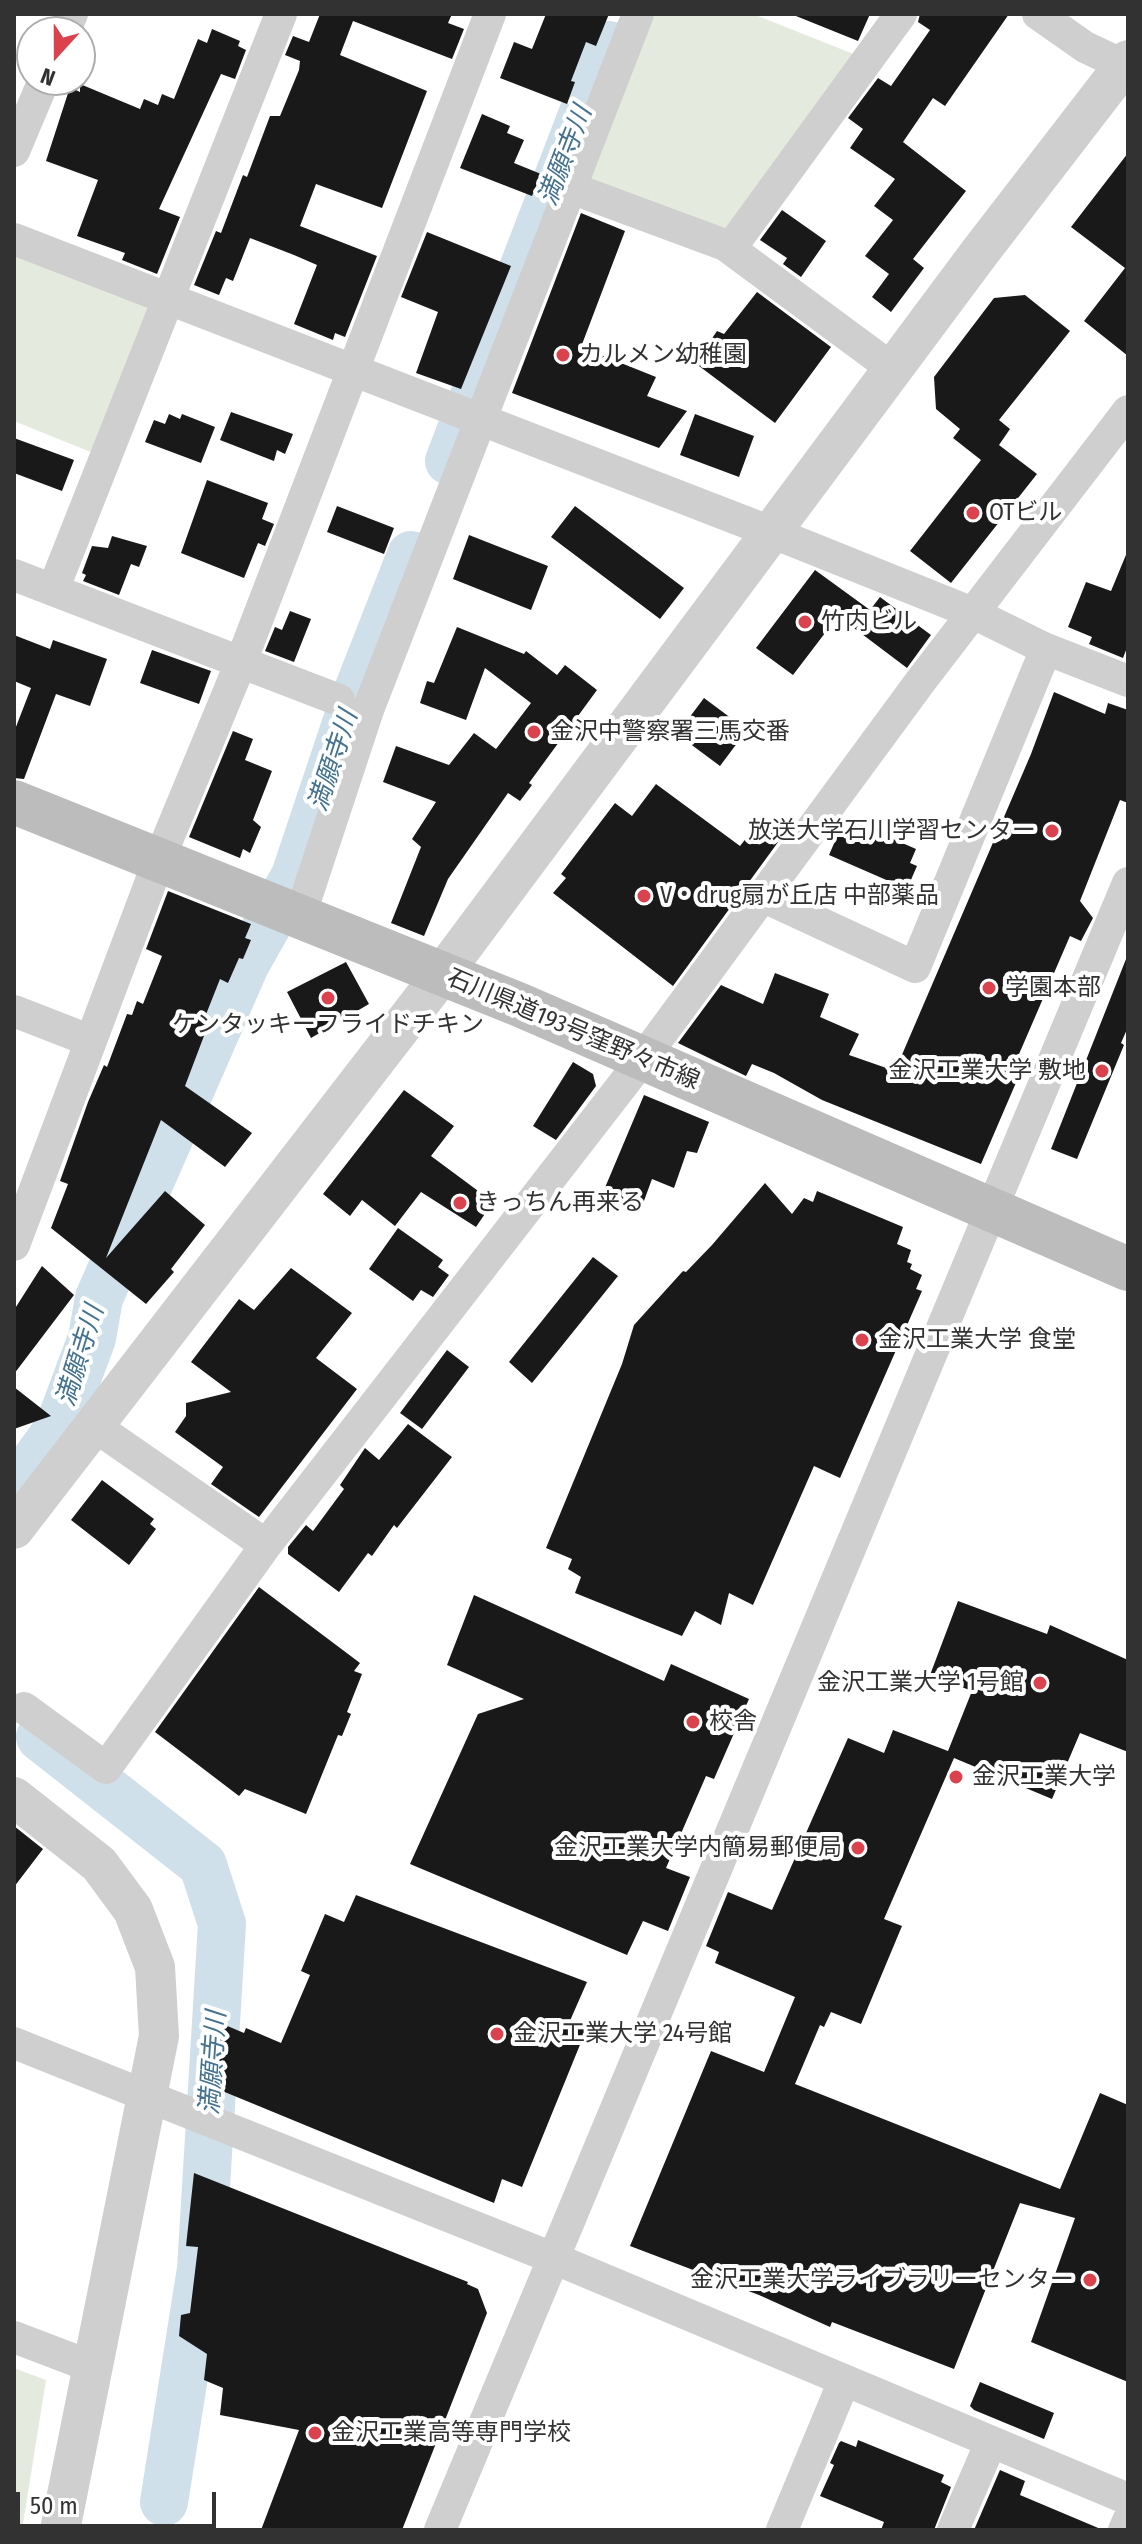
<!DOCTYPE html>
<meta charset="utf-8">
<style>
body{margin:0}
#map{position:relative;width:1142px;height:2544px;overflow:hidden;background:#fff;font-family:"Fira Sans Condensed",sans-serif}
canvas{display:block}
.frame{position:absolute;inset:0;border:16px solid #323232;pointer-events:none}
.north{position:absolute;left:16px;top:16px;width:80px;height:80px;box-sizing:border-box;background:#fff;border:2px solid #adadad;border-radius:50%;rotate:201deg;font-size:22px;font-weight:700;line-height:32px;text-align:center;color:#323232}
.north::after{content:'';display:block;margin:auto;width:28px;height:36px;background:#da434d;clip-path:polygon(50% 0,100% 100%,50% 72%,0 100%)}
.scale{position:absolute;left:16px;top:2492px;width:200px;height:36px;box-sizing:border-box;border:4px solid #323232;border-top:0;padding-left:10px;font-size:24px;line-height:28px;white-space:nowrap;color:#323232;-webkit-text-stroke:6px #fff;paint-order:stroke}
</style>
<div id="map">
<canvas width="1142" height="2544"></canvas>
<div class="frame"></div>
<div class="north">N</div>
<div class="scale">50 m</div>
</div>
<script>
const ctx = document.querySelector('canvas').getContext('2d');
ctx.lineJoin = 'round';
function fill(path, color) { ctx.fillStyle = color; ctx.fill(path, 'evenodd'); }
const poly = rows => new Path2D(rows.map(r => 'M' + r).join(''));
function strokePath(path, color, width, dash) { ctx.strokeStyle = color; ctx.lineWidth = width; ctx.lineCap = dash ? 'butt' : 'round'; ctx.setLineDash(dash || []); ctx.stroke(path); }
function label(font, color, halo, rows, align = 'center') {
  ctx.font = font + ' "Fira Sans Condensed","Noto Sans JP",sans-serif'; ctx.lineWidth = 8; ctx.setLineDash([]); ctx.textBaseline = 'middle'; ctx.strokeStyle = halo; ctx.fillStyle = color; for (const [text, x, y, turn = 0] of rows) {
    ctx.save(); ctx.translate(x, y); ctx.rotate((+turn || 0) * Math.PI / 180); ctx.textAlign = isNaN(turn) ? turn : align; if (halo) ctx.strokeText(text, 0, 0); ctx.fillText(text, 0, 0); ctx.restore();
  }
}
fill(poly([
 [650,14,753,14,856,55,728,235,582,184],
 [14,244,149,307,93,453,14,421],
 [14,2368,46,2380,22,2530,14,2530]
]), '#e5eade');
strokePath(poly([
 [449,461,609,45],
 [14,1490,58,1429,92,1338,99,1298,245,965,295,876,353,703,411,555],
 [40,1737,203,1865,222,1924,201,2269,164,2502]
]), '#cfe0eb', 48);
fill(poly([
 [320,14,452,14,448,23,464,29,452,59,353,21,340,55,427,91,382,208,316,184,300,226,377,256,345,337,335,333,333,340,294,324,317,265,294,255,250,238,233,281,226,278,219,295,194,285,216,231,221,233,243,175,247,177,270,116,280,116,299,70,300,61,285,55,293,36,309,42],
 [546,14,609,14,596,46,586,42,571,81,575,82,567,104,500,78,514,42,532,49],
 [791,14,870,14,858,41],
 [920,14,1009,14,945,106,933,98,903,142,966,191,913,259,924,268,891,312,872,297,889,274,865,256,893,220,874,206,895,179,850,148,863,129,848,118,878,78,891,86,930,30,918,22],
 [212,29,240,41,238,46,246,50,235,79,221,74,159,209,180,217,157,274,122,260,125,253,77,236,98,180,46,161,70,87,80,92,80,84,140,109,144,99,158,105,162,94,174,99,198,39,207,43],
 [482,114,510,126,507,133,524,140,514,163,541,174,532,196,460,168],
 [1128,153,1128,356,1084,321,1125,268,1071,227],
 [782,210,826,241,801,277,783,264,787,258,760,240],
 [581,213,625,231,581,347,656,377,647,396,687,411,659,448,512,393],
 [427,232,511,266,461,389,416,373,438,312,401,297],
 [757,292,831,347,775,423,695,363,717,331,724,334],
 [1025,295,1070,331,999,420,1010,429,999,445,1037,474,951,583,910,551,981,460,953,438,960,429,936,409,934,377,994,298],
 [231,412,293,434,285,454,277,450,274,461,220,440],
 [169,414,180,419,182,414,215,427,201,463,145,442,154,420,165,424],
 [695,414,754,436,739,477,680,455],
 [14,438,74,460,62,491,14,473],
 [207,480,268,503,262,519,274,524,265,546,258,543,244,578,181,553],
 [337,506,394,528,384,554,327,532],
 [575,506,684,588,660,619,551,537],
 [469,535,548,566,531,610,453,579],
 [112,536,147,546,139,567,131,564,119,595,83,581,86,575,82,573,92,546,108,548],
 [1128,550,1128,645,1123,658,1089,644,1092,637,1068,627,1086,582,1111,591],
 [815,570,870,610,880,597,931,635,907,668,838,616,793,675,756,648],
 [290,611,311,619,294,662,265,651,275,627,282,630],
 [457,627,524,654,526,651,557,675,565,665,597,690,529,783,532,785,520,801,508,793,448,879,424,936,391,923,421,847,412,839,436,802,383,782,396,746,449,765,474,733,496,749,531,703,485,668,466,720,420,703,427,681,434,683],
 [14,635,50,649,53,640,107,659,90,706,56,694,24,779,14,778,14,732,31,688,14,681],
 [152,650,211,671,199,704,140,683],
 [1054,692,1105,714,1108,703,1128,710,1128,803,1120,800,1080,901,1093,918,1081,941,1070,936,1010,1075,1018,1078,981,1164,822,1100,774,1073,752,1064,746,1076,678,1043,721,985,763,1004,775,973,829,994,820,1017,859,1034,849,1055,895,1071,1031,754],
 [704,698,747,730,720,766,677,734],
 [233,731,253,739,245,760,272,771,253,820,261,827,250,853,243,849,240,858,189,837],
 [656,784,740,846,762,818,784,834,673,986,553,893,566,878,561,874,615,803,632,816],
 [845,818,916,849,910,863,917,866,907,889,829,855],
 [168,891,251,924,245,938,251,940,243,959,239,958,228,983,220,979,205,1017,210,1020,185,1086,252,1133,225,1167,161,1120,106,1258,165,1191,205,1225,171,1269,174,1272,146,1304,51,1228,68,1184,60,1181,88,1102,104,1065,107,1067,127,1014,132,1015,137,1001,143,1004,162,956,146,949],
 [1128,954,1128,1027,1121,1043,1124,1045,1077,1159,1051,1149],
 [346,962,369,1004,311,1038,287,992],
 [573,1062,593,1074,596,1086,556,1140,533,1126],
 [404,1090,454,1126,431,1156,493,1202,476,1227,421,1192,395,1226,362,1200,350,1216,323,1194],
 [644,1095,709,1122,697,1153,687,1151,674,1188,652,1179,641,1209,604,1190],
 [765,1183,792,1214,804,1198,813,1202,817,1191,903,1227,897,1244,911,1250,907,1262,912,1264,910,1269,922,1275,916,1289,922,1291,840,1478,814,1466,753,1605,729,1593,721,1625,695,1611,682,1636,575,1593,581,1577,568,1569,572,1559,546,1548,622,1364,634,1325,683,1271,686,1272,712,1245],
 [398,1228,443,1260,438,1267,449,1275,433,1297,421,1290,413,1301,369,1269],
 [593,1257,618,1276,532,1383,509,1362],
 [42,1266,74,1295,14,1374,14,1310],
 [291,1268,352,1313,316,1358,357,1389,259,1517,211,1484,223,1467,175,1432,186,1416,186,1403,231,1392,191,1362,239,1299,254,1310],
 [447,1350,469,1367,422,1429,400,1413],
 [14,1387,51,1416,14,1429],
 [408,1424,452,1457,397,1528,394,1525,372,1556,368,1553,339,1592,288,1554,288,1547,306,1525,313,1531,344,1489,340,1485,365,1448,379,1460],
 [102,1480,154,1519,150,1524,156,1529,129,1565,71,1520],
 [259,1587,360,1663,354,1671,362,1674,347,1712,351,1714,342,1736,338,1735,306,1814,245,1789,239,1796,155,1732],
 [474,1595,664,1681,671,1664,749,1699,714,1779,706,1776,666,1868,690,1877,668,1931,643,1921,627,1955,410,1864,478,1714,524,1699,447,1665],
 [958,1601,1047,1634,1050,1625,1128,1660,1128,1752,1080,1733,1052,1799,954,1758,884,1919,902,1926,861,2024,831,2012,824,2027,820,2025,795,2084,1060,2189,1100,2093,1128,2105,1128,2382,1031,2342,1075,2218,1020,2203,954,2369,832,2322,830,2327,759,2295,630,2246,711,2051,764,2072,795,1997,715,1963,719,1952,706,1946,728,1892,772,1910,848,1738,884,1753,893,1730,948,1751,972,1691,930,1675],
 [14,1826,43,1849,14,1887],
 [356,1895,587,1982,569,2023,586,2030,522,2187,502,2179,494,2203,215,2088,223,2069,209,2064,225,2025,244,2033,246,2028,281,2043,310,1975,301,1971,325,1914,344,1922],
 [194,2173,468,2282,467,2284,478,2289,487,2313,402,2530,261,2530,299,2430,220,2415,223,2388,204,2380,207,2354,179,2336,181,2315,190,2313,198,2247,186,2246],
 [980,2382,1054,2413,1044,2439,974,2410,970,2406],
 [858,2440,944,2475,941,2482,951,2487,934,2530,881,2530,884,2522,820,2496,834,2465,830,2463,839,2443,841,2441,856,2447],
 [1000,2470,1025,2481,1020,2495,1103,2530,974,2530]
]), '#191919');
strokePath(poly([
 [1038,14,1085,47,1123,65],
 [64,32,72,14],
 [14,151,44,80],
 [571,188,725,245,893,369],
 [14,239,771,532,973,613,1046,649,1128,681],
 [725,245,735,242,901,14],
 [14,575,339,700],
 [53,590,281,14],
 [762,896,915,967,1046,649],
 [300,916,368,710,638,14],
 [14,1011,91,1041],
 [14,1245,159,860,241,662,490,14],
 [93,1425,266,1545,642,1060,920,682,1128,411],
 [24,1708,106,1768,266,1545],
 [14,2043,553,2258,1128,2499],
 [14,2337,90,2366],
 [440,2530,1128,883],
 [782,2530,844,2381],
 [953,2530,991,2442],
 [1124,2530,1128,2521]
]), '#cfcfcf', 32);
strokePath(poly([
 [14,1529,443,973,980,252,1128,60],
 [14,1797,99,1864,133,1910,155,1967,159,2036,60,2530]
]), '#cfcfcf', 40);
strokePath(poly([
 [14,802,520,1005,1128,1269]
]), '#bcbcbc', 44);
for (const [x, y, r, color] of [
 [563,355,8,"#da434d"],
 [973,513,8,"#da434d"],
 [805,622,8,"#da434d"],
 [534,732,8,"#da434d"],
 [1052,831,8,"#da434d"],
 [644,896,8,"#da434d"],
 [989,988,8,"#da434d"],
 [328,998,8,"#da434d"],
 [1102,1071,8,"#da434d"],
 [460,1203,8,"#da434d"],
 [862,1340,8,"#da434d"],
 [1040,1683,8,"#da434d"],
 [693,1722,8,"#da434d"],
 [956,1777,8,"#da434d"],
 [858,1848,8,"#da434d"],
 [497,2034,8,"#da434d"],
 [1090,2280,8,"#da434d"],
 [315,2433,8,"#da434d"]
]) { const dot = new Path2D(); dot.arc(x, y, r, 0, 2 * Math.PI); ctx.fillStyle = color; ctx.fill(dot); strokePath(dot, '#fff', 3); }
label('24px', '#323232', '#fff', [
 ["カルメン幼稚園",579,355],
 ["OTビル",989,513],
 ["竹内ビル",821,622],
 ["金沢中警察署三馬交番",550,732],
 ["放送大学石川学習センター",1036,831,"right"],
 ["V・drug扇が丘店 中部薬品",660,896],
 ["学園本部",1005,988],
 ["ケンタッキーフライドチキン",328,1025,"center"],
 ["金沢工業大学 敷地",1086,1071,"right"],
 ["きっちん再来る",476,1203],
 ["金沢工業大学 食堂",878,1340],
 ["金沢工業大学 1号館",1024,1683,"right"],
 ["校舎",709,1722],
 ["金沢工業大学",972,1777],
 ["金沢工業大学内簡易郵便局",842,1848,"right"],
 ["金沢工業大学 24号館",513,2034],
 ["金沢工業大学ライブラリーセンター",1074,2280,"right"],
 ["金沢工業高等専門学校",331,2433]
], 'left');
label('24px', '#323232', '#fff', [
 ["石川県道193号窪野々市線",573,1030,23]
]);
label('italic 26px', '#44728f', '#fff', [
 ["満願寺川",566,156,-69],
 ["満願寺川",334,761,-72],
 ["満願寺川",81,1356,-73],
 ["満願寺川",214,2063,-86]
]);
</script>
